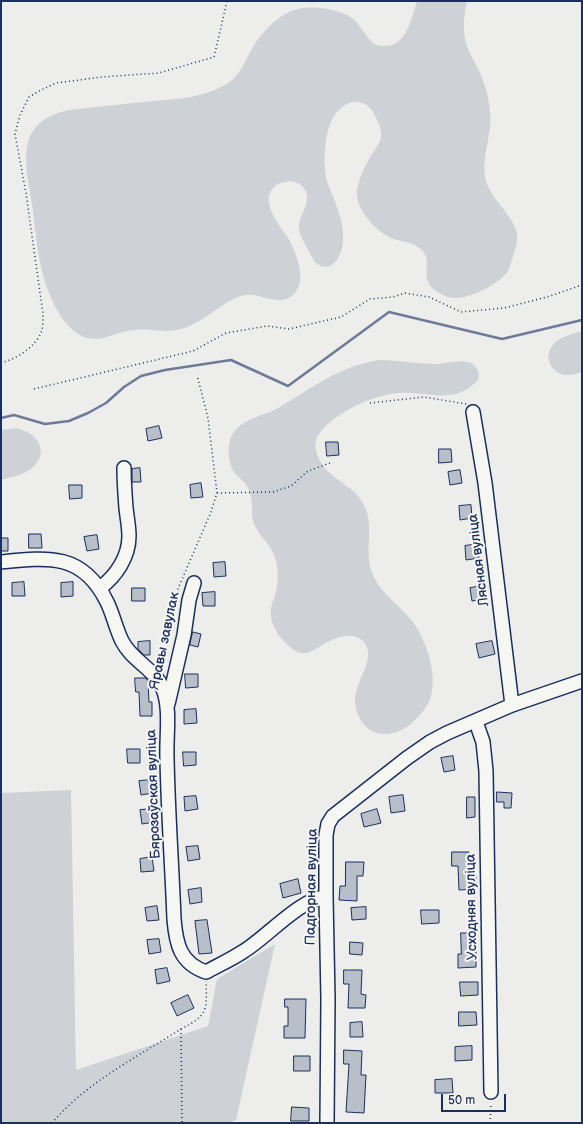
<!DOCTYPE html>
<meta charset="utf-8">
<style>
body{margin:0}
#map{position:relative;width:583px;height:1124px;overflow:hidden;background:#edeeec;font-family:"Balsamiq Sans",sans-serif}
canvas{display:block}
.frame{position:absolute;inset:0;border:2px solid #1b2f5e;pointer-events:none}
.scale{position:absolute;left:441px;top:1094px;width:65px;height:18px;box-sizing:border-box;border:2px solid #1b2f5e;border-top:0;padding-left:5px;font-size:12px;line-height:14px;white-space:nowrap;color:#1b2f5e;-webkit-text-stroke:3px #f6f6f2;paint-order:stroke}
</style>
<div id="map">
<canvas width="583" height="1124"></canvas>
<div class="frame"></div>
<div class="scale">50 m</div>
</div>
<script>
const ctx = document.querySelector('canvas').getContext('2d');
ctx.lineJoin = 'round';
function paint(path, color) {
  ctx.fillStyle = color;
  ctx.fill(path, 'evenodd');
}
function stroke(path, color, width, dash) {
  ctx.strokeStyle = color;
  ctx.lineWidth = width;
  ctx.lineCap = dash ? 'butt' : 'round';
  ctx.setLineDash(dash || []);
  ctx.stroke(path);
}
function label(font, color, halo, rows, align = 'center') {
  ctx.font = font + ' "Balsamiq Sans",sans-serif';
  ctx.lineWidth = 4;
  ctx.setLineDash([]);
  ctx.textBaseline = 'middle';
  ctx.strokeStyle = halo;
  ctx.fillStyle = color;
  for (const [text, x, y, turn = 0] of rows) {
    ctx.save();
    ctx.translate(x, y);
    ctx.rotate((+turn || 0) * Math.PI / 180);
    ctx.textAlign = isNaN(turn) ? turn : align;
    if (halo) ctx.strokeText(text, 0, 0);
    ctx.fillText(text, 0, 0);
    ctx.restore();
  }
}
paint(new Path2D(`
 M417,1H467C464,13 463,27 465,39C467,49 473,59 478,68C484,82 489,96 490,112C493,135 480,158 486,181C491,200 514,215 517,234C518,240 515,250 513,256C512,260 509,268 508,271C499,284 470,299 454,298C447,298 438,293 433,289C418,274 436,260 419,248C411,241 400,242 391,238C376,231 360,213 357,197C356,193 357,187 359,182C361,175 364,168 368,161C377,145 387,139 377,120C374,113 370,105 362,103C355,100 347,103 341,108C324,121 322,161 327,181C330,191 335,200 338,210C342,222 345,235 342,248C339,260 329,275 315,262C312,258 310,253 307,248C304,242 299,235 299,227C299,215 312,202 305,190C300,180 286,180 278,184C256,197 279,225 288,238C295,250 302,267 300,282C298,290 294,296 286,299C271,304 257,291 241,296C224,301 206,320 187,327C168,335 153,328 134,330C115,331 101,345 82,336C73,332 65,323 60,315C39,281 37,243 32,204C29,185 23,162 28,142C34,122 49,115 68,110C93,107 118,105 143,102C171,99 204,99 228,83C241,75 245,60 253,47C264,29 281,12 302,8C317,6 336,9 349,16C360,23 364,35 373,43C377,46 383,46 387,46C407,45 412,16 417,1Z
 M582,331V372C578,373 572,375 567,375C552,374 543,359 552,346C558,337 572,334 582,331Z
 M378,360C396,360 413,363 431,364C443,365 460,358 471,363C477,366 479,372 479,379C454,406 430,391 399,393C373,395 335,412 319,434C310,446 320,465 331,474C341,483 353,488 361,500C378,524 361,552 374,577C383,596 403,608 415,625C427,644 437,673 431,696C429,705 422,713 416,719C411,725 404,729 397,732C388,735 378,735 370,730C357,721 352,703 357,689C361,673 376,656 363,641C353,631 336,637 326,643C312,650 305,660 290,647C279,638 269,623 271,608C272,602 275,597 276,591C279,580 278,568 275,557C271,545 259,536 254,524C250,513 254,500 249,490C243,476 231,477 229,457C228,450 229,441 232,435C242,418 261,417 276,409C298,397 317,382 340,372C352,366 365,363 378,360Z
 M16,428C19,429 24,430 27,432C42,439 46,456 33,467C25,475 11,477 1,480V430Z
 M71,790L76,1070L208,1026L217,979L275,944L236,1120L228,1123H1V793Z`), '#ced2d7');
stroke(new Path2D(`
 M1,418L14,415L45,424L69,421L88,413L106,403L124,387L141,376L165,370L231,360L288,386L389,312L502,339L582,320`), '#6e7a96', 2.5);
const building = new Path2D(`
 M159,426L162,438L148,441L146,429Z
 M326,442H338L339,455L327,456Z
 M439,449H451L452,462L439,463Z
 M140,468L141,482H132V469Z
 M460,470L462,483L450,485L448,472Z
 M201,483L203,497L191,498L190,485Z
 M69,485H82V498L70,499Z
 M471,505L472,518L460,520L459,506Z
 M29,534H41L42,548H29Z
 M97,535L99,549L87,551L84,537Z
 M1,538H8V551H1Z
 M477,544L479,558L466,560L465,546Z
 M225,562L226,576L214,577L213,563Z
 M24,582L25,596H12V583Z
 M73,582V596L61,597V583Z
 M483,586L484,599L472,601L470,588Z
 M132,588H145V601H132Z
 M215,592V606H203L202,593Z
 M193,632L201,634L198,647L190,645Z
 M150,641V655H144L138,649V642Z
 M492,641L495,654L479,658L476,644Z
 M185,674H198V687L186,688Z
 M135,678H145L148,680L149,702H152V716H140L139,692H136Z
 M196,709L197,723L184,724V710Z
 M127,749H140V763H128Z
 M183,752H196V765L184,766Z
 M453,756L455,770L444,772L441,758Z
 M151,780L153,793L141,795L139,781Z
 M497,792L512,793L511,808H504V802H497Z
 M403,795L405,811L391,813L389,797Z
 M196,796L198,809L185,811L184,797Z
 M467,797H475V817L467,818Z
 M153,809L154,822L142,824L140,810Z
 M377,809L381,823L364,827L361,814Z
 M198,846L200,859L188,861L186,847Z
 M452,852H469L470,876H476V889L459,890L458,866H452Z
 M152,857L154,871L141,872L140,859Z
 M346,862H364L363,876H357V901L339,900L340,886H345Z
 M298,879L301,893L283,898L280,884Z
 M201,888L202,902L190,904L188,890Z
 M157,906L159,920L147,921L145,908Z
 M366,907V919L352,920L351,908Z
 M421,910H439V923L422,924Z
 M207,920L212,953L199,954L195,921Z
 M461,933H476V967L458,968V954H461Z
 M159,939L161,952L149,954L147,940Z
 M350,942L363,943L362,955L350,954Z
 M167,968L170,981L157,984L155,970Z
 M344,970H362L361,994L366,995L365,1008H348L349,984H344Z
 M460,982H478V995L461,996Z
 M188,995L194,1008L177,1016L171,1003Z
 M285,999H306L305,1038H284V1026H288V1007H285Z
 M459,1012H476L477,1025L459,1026Z
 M362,1022L363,1037H350V1023Z
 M472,1046V1060L455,1061V1047Z
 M344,1050L362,1051L361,1075H366L364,1113L346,1112L349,1064H344Z
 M294,1056H310V1071H294Z
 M452,1079L453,1093H435V1080Z
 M292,1107L309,1108V1121H291Z`);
paint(building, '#b9bfc8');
stroke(building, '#1b2f5e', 1);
const minor = new Path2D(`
 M473,412L485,483L512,705
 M1,562C49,557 83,553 107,602C113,614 116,629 122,641C132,661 155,669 163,689C171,709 166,737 167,758C168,812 172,866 174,919C176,944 180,963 206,972C219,965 232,959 244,951C267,937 301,898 326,897
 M100,588C116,576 129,557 129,536C129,527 127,517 126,508C125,495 124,481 124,468
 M168,704L184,635L189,600L194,583
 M476,722L483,742L486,771L491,1092
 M327,1123L328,999L326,897V835L328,824L333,816L407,758L430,742L447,733L512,705L582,681`);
stroke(minor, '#1b2f5e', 16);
stroke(new Path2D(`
 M1,363C16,359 34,348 41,333C43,328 43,320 43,314L26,193L15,134L20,115L29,97L41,90L56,83L102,77L159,73L214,57L227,1
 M34,389L193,351L226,333L267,326L289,329L341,317L370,299L393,297L405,293L429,297L461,312L504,308L547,297L582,285
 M370,403L424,397L466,404
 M217,493L273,492L291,486L308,471L330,463
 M179,592L177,591L211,512L217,493L208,418L197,375
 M181,1029L182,1123
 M52,1123C87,1082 137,1057 181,1029C208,1015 207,1011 206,981
 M490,1123L491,1103`), '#1b2f5e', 1.5, [1, 3]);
stroke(minor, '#f6f6f2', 13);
label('14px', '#1b2f5e', '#f6f6f2', [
 ["Лясная вуліца",479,560,-97],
 ["Яравы завулак",165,641,-78],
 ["Бярозаўская вуліца",154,794,-92],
 ["Падгорная вуліца",312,887,-89],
 ["Усходняя вуліца",472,907,-91]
]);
</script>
